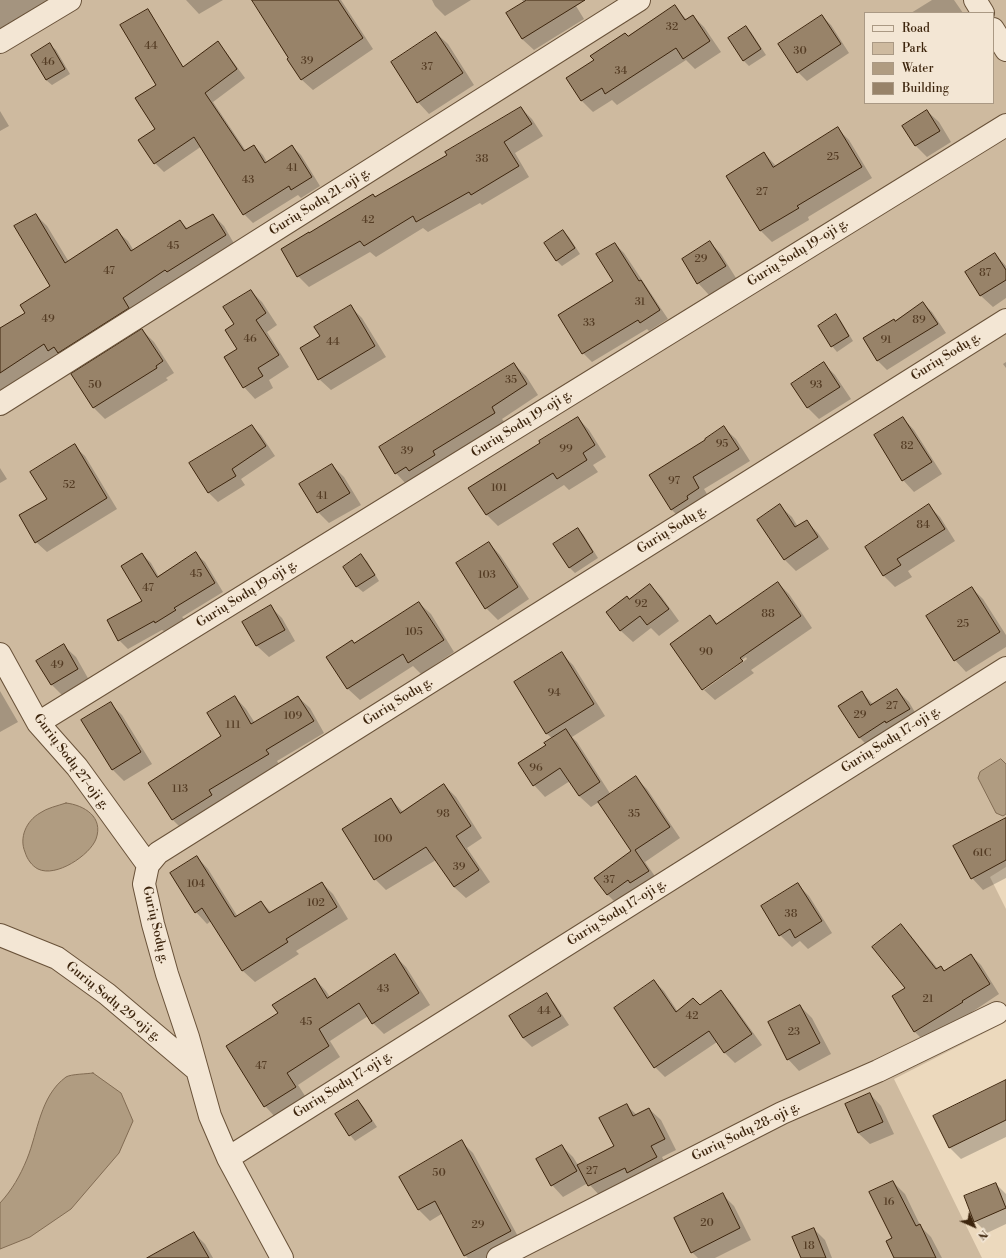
<!DOCTYPE html>
<meta charset="utf-8">
<style>
body{margin:0}
#map{position:relative;width:1006px;height:1258px;overflow:hidden;background:#ecd9bd;font-family:"Libre Bodoni",serif}
canvas{display:block}
.legend{position:absolute;left:864px;top:12px;width:130px;height:92px;box-sizing:border-box;background:#f3e6d4;border:1px solid #aa9984;margin:0;padding:5px 7px;list-style:none;font-size:12px;color:#3d250d}
.legend li{display:flex;align-items:center;gap:8px;height:20px}
.legend b{width:20px;border:1px solid #aa9984}
.north{position:absolute;left:954px;top:1206px;width:40px;height:40px;-webkit-text-stroke:3px #f3e6d4;paint-order:stroke;rotate:135deg;font-size:11px;font-weight:700;line-height:16px;text-align:center;color:#3d250d}
.north::after{content:'';display:block;margin:auto;width:14px;height:18px;background:#3d250d;clip-path:polygon(50% 0,100% 100%,50% 72%,0 100%)}
</style>
<div id="map">
<canvas width="1006" height="1258"></canvas>
<ul class="legend">
<li><b style="height:5px;background:#f3e6d4"></b>Road</li>
<li><b style="height:11px;background:#ceba9f"></b>Park</li>
<li><b style="height:11px;background:#b09c81"></b>Water</li>
<li><b style="height:11px;background:#988369"></b>Building</li>
</ul>
<div class="north">N</div>
</div>
<script>
const ctx = document.querySelector('canvas').getContext('2d');
ctx.lineJoin = 'round';
function paint(path, color) {
  ctx.fillStyle = color;
  ctx.fill(path, 'evenodd');
}
function stroke(path, color, width, dash) {
  ctx.strokeStyle = color;
  ctx.lineWidth = width;
  ctx.lineCap = dash ? 'butt' : 'round';
  ctx.setLineDash(dash || []);
  ctx.stroke(path);
}
function label(font, color, halo, rows, align = 'center') {
  ctx.font = font + ' "Libre Bodoni",serif';
  ctx.lineWidth = 3;
  ctx.setLineDash([]);
  ctx.textBaseline = 'middle';
  ctx.strokeStyle = halo;
  ctx.fillStyle = color;
  for (const [text, x, y, turn = 0] of rows) {
    ctx.save();
    ctx.translate(x, y);
    ctx.rotate((+turn || 0) * Math.PI / 180);
    ctx.textAlign = isNaN(turn) ? turn : align;
    if (halo) ctx.strokeText(text, 0, 0);
    ctx.fillText(text, 0, 0);
    ctx.restore();
  }
}
paint(new Path2D(`
 M0,0H1006V867L990,877L1006,909V1022L894,1079L982,1258H0ZM865,13H993V103H865Z`), '#ceba9f');
const water = new Path2D(`
 M1001,759L1006,764V814L1003,816L996,813L978,778L980,772Z
 M66,803C84,805 104,817 96,839C90,855 56,878 38,869C32,866 27,859 25,852C19,838 26,821 40,813C47,808 57,806 66,803Z
 M93,1073L121,1093L133,1121L119,1153L71,1209L30,1237L0,1249V1203C12,1190 20,1176 27,1159C38,1132 40,1096 66,1077C71,1074 87,1074 93,1073Z`);
paint(water, '#b09c81');
stroke(water, '#826c53', 1);
paint(new Path2D(`
 M0,0H70L0,31Z
 M186,0H223L199,14Z
 M253,0H341L373,49L313,90L302,80L288,59L289,58Z
 M432,0H471L445,16L435,6Z
 M522,0H579L581,3L576,6L584,19L534,50L522,39L507,13L524,3Z
 M932,0H954L963,13H911Z
 M675,7L687,20L693,16L704,27L721,52L695,69L686,60L617,105L612,100L593,112L582,101L568,78Z
 M822,16L831,25L849,53L807,81L798,72L780,45Z
 M746,27L751,32L766,55L749,66L743,60Z
 M436,33L448,44L474,85L429,114L418,102Z
 M217,43L226,52L245,78L213,102L246,151L254,146L263,155L267,162L292,146L301,155L320,186L301,198L298,195L253,223L244,214L202,146L164,172L155,163L156,129L198,60Z
 M50,45L56,50L70,74L52,85L46,80Z
 M521,108L532,119L543,136L515,153L529,177L482,205L480,203L428,232L423,228L376,257L370,252L309,287L298,276L373,195L376,198L448,155Z
 M0,111L9,126L0,131Z
 M927,111L939,122L951,142L927,157L916,146L903,126Z
 M838,129L849,140L872,178L808,217L809,220L772,242L761,231L727,176L764,153L776,166Z
 M36,215L47,226L69,262L116,230L128,241L134,251L180,221L188,229L213,215L224,226L236,247L60,361L55,356L0,391V329L26,313L52,287Z
 M563,231L569,237L580,254L562,266L557,261L545,243Z
 M710,242L721,254L736,278L709,295L698,283Z
 M615,244L624,253L668,319L649,331L647,329L592,362L583,353L615,281Z
 M995,254L1006,266V298L993,307L981,296L966,273Z
 M251,291L262,302L277,325L267,332L289,367L269,380L273,388L255,399L244,387L235,324Z
 M923,303L932,312L946,333L887,370L878,361L864,339L896,322Z
 M351,307L362,318L386,357L331,390L319,379L321,337Z
 M836,316L841,321L853,341L837,352L832,346Z
 M142,330L154,342L174,373L166,378L168,380L105,419L94,408L72,374Z
 M1006,362V368L1003,364Z
 M514,364L526,376L538,395L502,419L506,424L407,485L396,473Z
 M824,364L835,375L851,399L819,419L808,408L792,384Z
 M578,418L589,430L606,457L593,465L598,472L569,490L564,485L498,526L486,514L541,443Z
 M903,418L914,430L942,474L914,492L903,480Z
 M252,426L261,435L275,456L241,479L245,485L218,502L208,492Z
 M724,428L736,439L750,461L704,489L710,499L683,521L671,509Z
 M74,446L85,456L117,509L47,552L36,542L48,499Z
 M332,465L344,477L361,505L329,523L318,512Z
 M0,468L7,479L0,483Z
 M780,506L792,517L798,527L806,521L818,533L829,549L796,571L785,560L758,520Z
 M929,506L940,517L955,541L908,571L912,577L895,587L884,576L866,547Z
 M578,529L583,534L598,558L575,573L569,567Z
 M489,543L500,555L529,599L498,620L486,608L457,564Z
 M142,554L151,563L159,577L196,554L205,562L223,592L182,617L184,619L164,631L162,630L128,649L119,640L143,601Z
 M361,556L367,561L379,581L363,592L357,587L344,567Z
 M778,583L789,594L812,628L751,670L754,673L715,700L704,690L747,659L746,657L704,687V690L671,644L710,616L718,624Z
 M650,585L661,596L679,621L659,636L651,628L633,642L621,631L607,612L630,600Z
 M972,588L983,599L1006,635V647L966,672L955,660Z
 M419,603L431,614L454,652L421,674L413,666L360,700L348,689L328,657L354,644Z
 M270,606L282,618L295,641L269,657L257,646L243,622Z
 M64,646L76,657L89,680L63,696L51,684Z
 M561,653L573,665L605,716L572,737L577,742L611,795L636,778L647,789L680,838L645,862L659,882L618,905L607,894L633,852L599,802L591,807L579,796L570,781L545,797L534,785L519,764L547,745L553,739L547,734L515,683Z
 M897,690L909,702L920,721L871,749L859,737L862,693L873,704Z
 M0,691L18,722L0,732Z
 M235,697L246,709L255,723L298,697L310,708L324,733L277,761L280,766L219,801L223,807L184,831L173,820L149,783L222,737Z
 M110,703L122,715L152,764L124,781L112,769Z
 M444,785L456,797L482,838L467,848L490,882L466,898L454,887L436,860L386,890L375,879L391,799L403,812Z
 M1006,819V878L983,890L972,878Z
 M197,857L208,869L238,917L261,902L272,913L322,883L333,894L348,919L296,951L299,954L255,982L243,971L211,921L207,924L196,912Z
 M797,884L809,896L832,933L808,949L800,941L792,947L780,935Z
 M901,926L911,936L938,969L941,967L945,972L971,955L981,965L999,994L972,1012L973,1013L925,1042L915,1032L893,996L907,988Z
 M395,956L406,967L430,1005L384,1034L373,1023L368,1016L330,1041L340,1057L298,1085L307,1099L276,1118L265,1106L279,1014L315,979L326,991L330,997Z
 M654,981L664,991L678,1012L700,1006L721,992L731,1002L762,1045L735,1063L725,1053L717,1042L665,1077L655,1067Z
 M547,995L555,1004L569,1025L532,1047L523,1038L511,1016Z
 M800,1006L812,1018L831,1054L799,1071L788,1059Z
 M1006,1081V1137L961,1159L949,1147Z
 M870,1094L881,1106L894,1134L870,1144L858,1133Z
 M358,1101L363,1106L377,1127L355,1141L350,1135Z
 M626,1105L637,1115L649,1109L661,1120L676,1150L662,1157L668,1169L601,1197L588,1183L563,1197L552,1185L562,1146L573,1157L578,1165L615,1146Z
 M462,1142L473,1153L521,1242L504,1258H468L465,1255L443,1213L430,1221L419,1210L400,1178Z
 M893,1182L905,1194L921,1227L931,1237L942,1258H895L893,1239Z
 M996,1184L1006,1194V1224L987,1233L975,1221Z
 M722,1194L734,1206L751,1240L715,1258H698L692,1252Z
 M814,1229L825,1240L832,1258H802Z
 M194,1233L205,1244L213,1258H157Z`), '#0003');
const building = new Path2D(`
 M252,0H338L363,38L301,80L287,59L288,58Z
 M527,0H585L522,39L506,13Z
 M675,5L685,20L693,15L710,41L683,59L676,48L605,94L602,88L581,101L566,78L594,60L590,56L625,33L628,36Z
 M148,9L183,67L218,41L237,69L205,93L244,151L254,145L265,163L292,145L312,177L291,190L289,186L243,215L194,137L154,164L138,140L155,129L135,98L156,85L120,25Z
 M822,15L841,44L797,73L778,44Z
 M746,26L761,49L743,61L728,38Z
 M436,32L463,73L417,103L391,62Z
 M50,43L65,69L46,80L31,55Z
 M521,107L532,124L504,142L519,166L471,195L469,192L416,222L413,216L364,246L360,241L297,277L281,249L309,232V233L373,194L375,197L447,155L445,152Z
 M927,110L940,131L915,146L902,126Z
 M838,127L862,167L797,206L799,208L760,231L726,176L764,152L773,167Z
 M36,214L65,263L117,229L131,251L180,220L186,229L213,214L226,235L167,272L165,270L123,298L129,308L58,353L54,347L48,351L44,344L0,373V328L25,313L20,305L50,286L14,226Z
 M563,230L575,248L556,261L544,243Z
 M710,241L726,266L697,284L682,259Z
 M615,243L639,281L641,280L660,310L640,323L638,320L582,354L558,315L613,281L596,254Z
 M995,253L1006,270V280L980,296L965,272Z
 M251,290L266,313L256,320L279,355L258,368L263,376L243,388L224,357L237,349L225,330L234,324L223,307Z
 M923,302L938,324L877,361L863,338L894,319L895,321Z
 M351,305L375,346L318,380L300,348L320,336L314,327Z
 M836,314L849,336L831,347L818,326Z
 M142,329L163,361L156,366L157,368L93,408L71,374Z
 M824,362L840,387L807,408L791,384Z
 M514,363L527,384L492,407L495,413L433,451L435,455L409,471L406,467L395,474L379,447Z
 M578,417L595,445L583,453L587,460L557,479L553,473L486,515L468,488L540,443L539,441Z
 M903,417L932,462L902,481L874,435Z
 M252,425L266,446L232,469L236,476L208,493L189,463Z
 M724,426L739,449L693,477L699,488L687,496L688,499L671,510L649,475L705,440V439Z
 M75,444L107,498L35,543L19,515L47,499L30,472Z
 M332,464L350,493L317,513L299,484Z
 M780,504L795,527L807,520L818,537L784,560L757,520Z
 M929,504L945,529L897,559L901,565L883,576L865,547Z
 M578,528L593,552L569,568L553,544Z
 M489,542L518,587L485,609L456,563Z
 M196,552L215,583L174,608L176,610L155,623L154,621L118,641L107,620L142,601L121,566L142,553L157,577Z
 M361,554L375,575L356,587L343,567Z
 M778,582L801,616L740,658L743,661L702,690L670,644L710,615L716,624Z
 M650,584L669,609L647,625L640,616L620,631L606,612L627,596L629,599Z
 M972,587L1000,632L954,661L926,616Z
 M419,602L444,640L408,663L403,654L347,689L326,657L352,640L354,643Z
 M271,605L285,630L256,646L242,622Z
 M64,644L78,669L51,685L36,661Z
 M562,652L594,704L546,734L514,682Z
 M897,689L910,709L886,723L885,721L859,738L838,706L862,691L870,705Z
 M235,696L251,724L298,696L314,721L266,750L269,754L209,790L212,795L172,820L148,783L221,736L207,713Z
 M111,702L141,752L112,770L81,720Z
 M566,729L600,782L579,796L560,768L533,786L518,763L546,745L544,743Z
 M636,776L670,827L635,850L649,871L630,883L628,880L607,895L594,878L631,851L598,802Z
 M444,784L471,826L456,836L479,870L454,887L426,847L374,880L342,829L391,798L400,813Z
 M1006,818V860L971,879L953,846Z
 M197,856L235,917L261,901L269,913L322,882L337,907L286,939L288,942L242,971L202,908L195,913L170,873Z
 M798,883L822,921L795,938L790,929L779,936L761,906Z
 M901,924L936,969L941,966L944,971L971,954L990,984L962,1001L963,1002L914,1032L892,996L905,988L872,947Z
 M395,954L419,993L372,1024L359,1003L319,1029L329,1046L287,1073L296,1087L264,1107L226,1046L278,1013L272,1005L315,978L327,998Z
 M654,980L676,1012L693,998L700,1005L721,990L752,1034L724,1053L709,1031L654,1068L614,1008Z
 M547,993L561,1016L523,1038L509,1016Z
 M800,1005L820,1043L787,1060L768,1022Z
 M1006,1080V1120L949,1148L933,1116Z
 M870,1093L883,1122L858,1133L845,1104Z
 M358,1100L372,1121L349,1136L335,1114Z
 M627,1104L633,1116L649,1108L665,1139L651,1146L657,1157L627,1173L625,1168L588,1186L577,1165L614,1146L599,1118Z
 M462,1140L511,1231L464,1256L435,1201L418,1210L399,1177Z
 M562,1145L577,1171L551,1186L536,1159Z
 M893,1181L916,1226L920,1224L936,1258H894L886,1241L892,1238L869,1192Z
 M996,1183L1006,1208L974,1222L964,1196Z
 M723,1193L740,1228L691,1253L674,1218Z
 M814,1228L826,1258H801L792,1237Z
 M194,1232L209,1258H147Z`);
paint(building, '#988369');
stroke(building, '#3d250d', 1);
const minor = new Path2D(`
 M975,0L983,13
 M993,29L1006,50
 M0,42L70,0
 M0,404L639,0
 M0,654L38,723L77,767L148,865
 M38,723L1006,125
 M0,935L57,958L107,994L197,1070
 M228,1158L1006,668
 M282,1258L228,1158L210,1116L188,1037L167,974L153,924L144,884L148,865L158,853L1006,320
 M498,1258L782,1113L878,1071L997,1013`);
stroke(minor, '#695239', 24);
stroke(minor, '#f3e6d4', 22);
label('11px', '#543c24', null, [
 ["32",672,27],
 ["44",151,46],
 ["30",800,51],
 ["39",307,61],
 ["46",48,62],
 ["37",427,67],
 ["34",621,71],
 ["25",833,157],
 ["38",482,159],
 ["41",292,168],
 ["43",248,180],
 ["27",762,192],
 ["42",368,220],
 ["45",173,246],
 ["29",701,259],
 ["47",109,271],
 ["87",985,273],
 ["31",640,302],
 ["49",48,319],
 ["89",919,320],
 ["33",589,323],
 ["46",250,339],
 ["91",886,340],
 ["44",333,342],
 ["35",511,380],
 ["50",95,385],
 ["93",816,385],
 ["95",722,444],
 ["82",907,446],
 ["99",566,449],
 ["39",407,451],
 ["97",674,481],
 ["52",69,485],
 ["101",499,488],
 ["41",322,496],
 ["84",923,525],
 ["45",196,574],
 ["103",487,575],
 ["47",148,588],
 ["92",641,604],
 ["88",768,614],
 ["25",963,624],
 ["105",414,632],
 ["90",706,652],
 ["49",57,665],
 ["94",554,693],
 ["27",892,706],
 ["29",860,715],
 ["109",293,716],
 ["111",233,725],
 ["96",536,768],
 ["113",180,789],
 ["98",443,814],
 ["35",634,814],
 ["100",383,839],
 ["61C",982,853],
 ["39",459,867],
 ["37",609,880],
 ["104",196,884],
 ["102",316,903],
 ["38",791,914],
 ["43",383,989],
 ["21",928,999],
 ["44",544,1011],
 ["42",692,1016],
 ["45",306,1022],
 ["23",794,1032],
 ["47",261,1066],
 ["27",592,1171],
 ["50",439,1173],
 ["16",889,1202],
 ["20",707,1223],
 ["29",478,1225],
 ["18",809,1246]
]);
label('13px', '#3d250d', '#f3e6d4', [
 ["Gurių Sodų 21-oji g.",320,202,-32],
 ["Gurių Sodų 19-oji g.",798,253,-32],
 ["Gurių Sodų g.",946,357,-32],
 ["Gurių Sodų 19-oji g.",522,424,-32],
 ["Gurių Sodų g.",672,530,-32],
 ["Gurių Sodų 19-oji g.",247,594,-32],
 ["Gurių Sodų g.",398,702,-32],
 ["Gurių Sodų 17-oji g.",891,740,-32],
 ["Gurių Sodų 27-oji g.",71,762,53],
 ["Gurių Sodų 17-oji g.",617,913,-32],
 ["Gurių Sodų g.",155,925,77],
 ["Gurių Sodų 29-oji g.",113,1002,39],
 ["Gurių Sodų 17-oji g.",343,1085,-32],
 ["Gurių Sodų 28-oji g.",746,1132,-26]
]);
</script>
